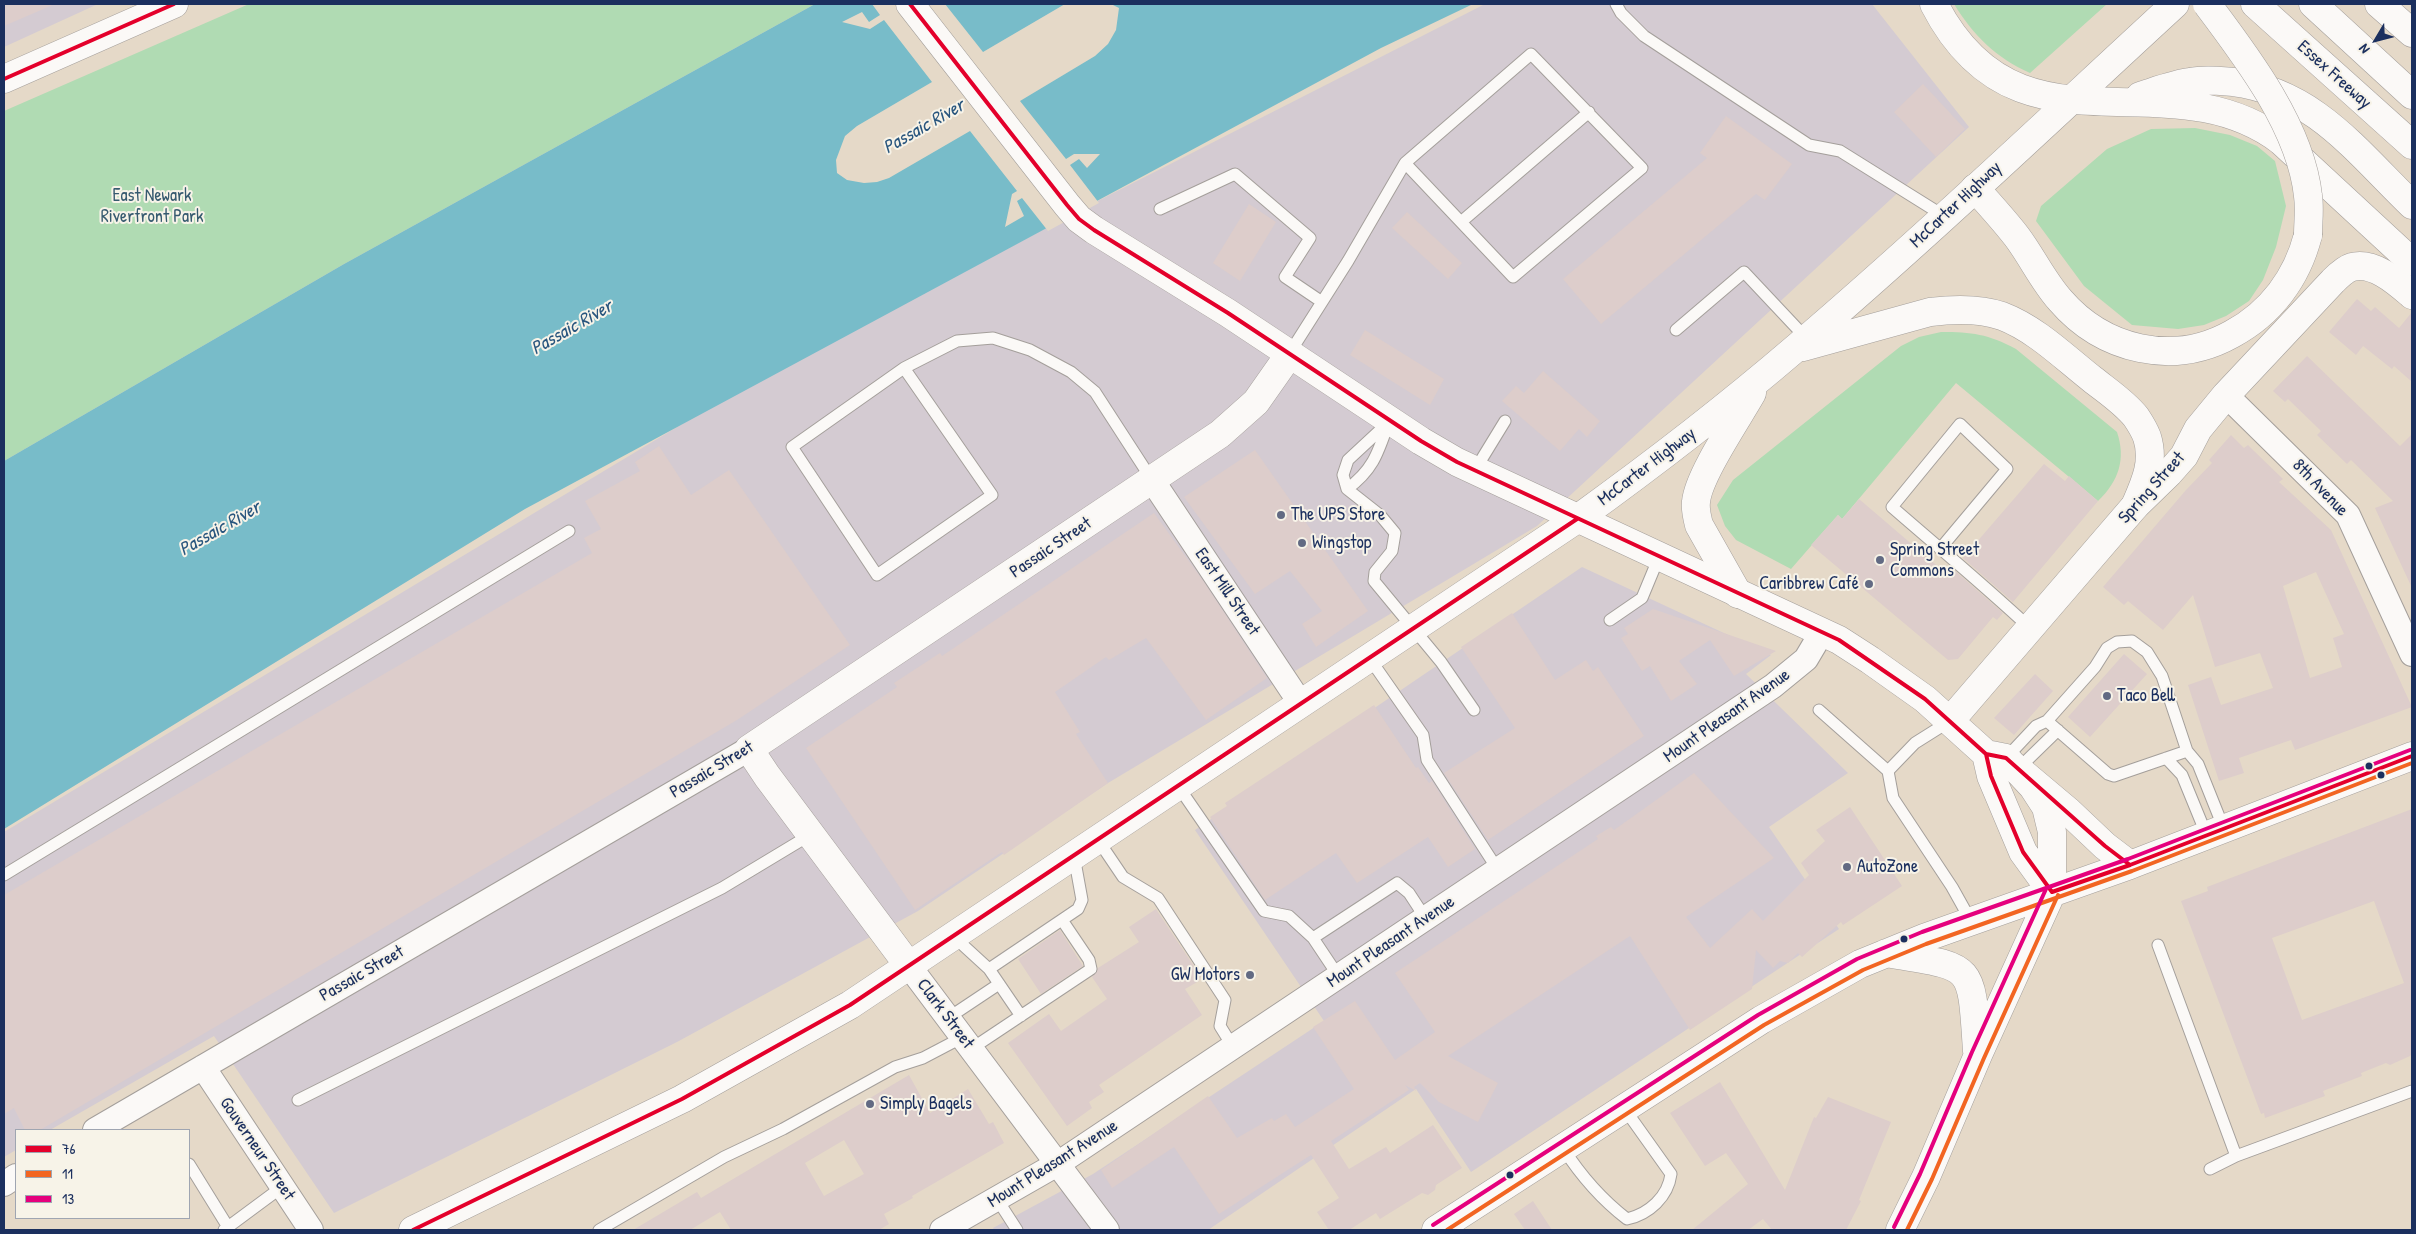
<!DOCTYPE html>
<meta charset="utf-8">
<style>
body{margin:0}
#map{position:relative;width:2416px;height:1234px;overflow:hidden;background:#e5d9c8;font-family:"Patrick Hand",sans-serif}
canvas{display:block}
.frame{position:absolute;inset:0;border:5px solid #1b2f5e;pointer-events:none}
.legend{position:absolute;left:15px;top:1129px;width:175px;height:90px;box-sizing:border-box;background:#f7f3e8;border:1px solid #9fa5b1;margin:0;padding:6px 9px;list-style:none;font-size:15px;color:#1b2f5e}
.legend li{display:flex;align-items:center;gap:10px;height:25px}
.legend b{width:25px;border:1px solid #9fa5b1}
.north{position:absolute;left:2351px;top:15px;width:50px;height:50px;-webkit-text-stroke:4px #f7f3e8;paint-order:stroke;rotate:233deg;font-size:14px;font-weight:700;line-height:20px;text-align:center;color:#1b2f5e}
.north::after{content:'';display:block;margin:auto;width:18px;height:22px;background:#1b2f5e;clip-path:polygon(50% 0,100% 100%,50% 72%,0 100%)}
</style>
<div id="map">
<canvas width="2416" height="1234"></canvas>
<div class="frame"></div>
<ul class="legend">
<li><b style="height:6px;background:#e4002b"></b>76</li>
<li><b style="height:6px;background:#f26522"></b>11</li>
<li><b style="height:6px;background:#e5007d"></b>13</li>
</ul>
<div class="north">N</div>
</div>
<script>
const ctx = document.querySelector('canvas').getContext('2d');
ctx.lineJoin = 'round';
function paint(path, color) {
  ctx.fillStyle = color;
  ctx.fill(path, 'evenodd');
}
function stroke(path, color, width, dash) {
  ctx.strokeStyle = color;
  ctx.lineWidth = width;
  ctx.lineCap = dash ? 'butt' : 'round';
  ctx.setLineDash(dash || []);
  ctx.stroke(path);
}
function label(font, color, halo, rows, align = 'center') {
  ctx.font = font + ' "Patrick Hand",sans-serif';
  ctx.lineWidth = 4;
  ctx.setLineDash([]);
  ctx.textBaseline = 'middle';
  ctx.strokeStyle = halo;
  ctx.fillStyle = color;
  for (const [text, x, y, turn = 0] of rows) {
    ctx.save();
    ctx.translate(x, y);
    ctx.rotate((+turn || 0) * Math.PI / 180);
    ctx.textAlign = isNaN(turn) ? turn : align;
    if (halo) ctx.strokeText(text, 0, 0);
    ctx.fillText(text, 0, 0);
    ctx.restore();
  }
}
paint(new Path2D(`
 M4,4H98L4,47Z
 M1485,4H1872L1969,127L1537,526L1108,783L918,911L677,1042L334,1213L214,1036L50,1130H16V1150L4,1157V832L702,412L1070,215Z
 M1582,567L1771,655L1746,674L1848,773L1769,827L1839,929L1471,1172L1416,1089L1208,1230H994L993,1228L1093,1174L1324,1021L1195,830Z`), '#d4cbd2');
paint(new Path2D(`
 M249,4H815L344,264L4,461V111Z
 M1954,4H2107L2030,73C1996,58 1973,35 1954,4Z
 M2195,128L2230,135L2257,146L2275,161L2286,206L2276,247L2263,280L2249,301L2226,316L2204,325L2178,329L2132,325L2084,286L2036,221L2041,206L2107,149L2151,129Z
 M1941,332C1972,332 1988,334 2016,349L2117,432C2126,459 2119,481 2098,501L1956,383L1842,519L1838,515L1791,569L1736,540L1725,526L1717,505L1733,480L1901,346L1919,337Z`), '#b0dbb3');
paint(new Path2D(`
 M815,4H1473L1381,48L525,509L4,829V461L344,264Z`), '#78bcc9');
paint(new Path2D(`
 M872,4H945L983,52L1065,4H1111L1119,8L1116,30L1108,44L1095,56L1020,101L1066,159L1074,154H1100L1087,168L1079,159L1070,165L1099,203L1048,231L1022,198L1017,201L1024,216L1005,227L1012,194L1017,191L970,131L889,178L877,182L864,183L847,180L837,173L836,160L845,136L857,126L932,82L884,20L870,29L842,22L862,12L869,22L880,15Z`), '#e5d9c8');
paint(new Path2D(`
 M4,4H55L4,26Z
 M1923,84L1965,129L1936,157L1894,112Z
 M1726,116L1792,164L1765,200L1756,194L1601,324L1563,279L1707,158L1700,153Z
 M1249,204L1276,222L1240,281L1213,263Z
 M1407,212L1462,263L1448,279L1392,228Z
 M2357,299L2371,311L2375,307L2399,328L2412,312V382L2394,366L2392,369L2363,346L2356,355L2329,332Z
 M1365,330L1444,379L1430,405L1350,355Z
 M2307,356L2400,446L2412,434V588L2375,508L2393,501L2351,460L2347,464L2317,435L2321,431L2288,399L2285,402L2273,391Z
 M1543,371L1600,421L1587,437L1579,429L1560,451L1502,401L1516,386L1524,393Z
 M2231,435L2244,448L2248,445L2254,451L2283,479L2279,482L2331,530L2412,707L2295,750L2291,740L2239,758L2244,773L2219,781L2188,685L2211,677L2221,705L2273,688L2260,653L2215,667L2193,595L2163,630L2128,601L2124,605L2103,587L2186,490L2212,463L2209,460ZM2316,572L2344,634L2333,638L2342,667L2310,678L2283,586Z
 M659,446L691,495L729,470L850,645L737,720L40,1130H25L14,1108L4,1114V895L592,553L584,538L601,529L585,501L640,471L635,462Z
 M1255,450L1368,611L1316,647L1302,624L1322,611L1290,571L1255,594L1184,497Z
 M2044,464L2065,481L2069,476L2098,501L2013,602L1963,558Z
 M1859,499L1949,576L1954,570L2003,613L1997,620L1993,617L1958,659L1948,660L1811,545L1838,515L1842,519Z
 M1154,513L1204,582L1267,678L1206,720L1146,638L1109,660L1106,657L1055,692L1080,732L1076,734L1108,783L1004,855L1002,852L915,910L806,748L897,687L894,683L940,653L942,656Z
 M1653,609L1712,629L1776,651L1734,676L1710,640L1679,661L1697,684L1671,701L1650,666L1642,671L1621,638L1628,634L1624,628Z
 M1512,613L1555,680L1586,660L1593,671L1598,667L1644,736L1488,840L1444,773L1515,728L1461,647Z
 M2124,654L2147,674L2090,737L2068,717Z
 M2035,674L2053,691L2014,735L1994,718Z
 M1374,705L1416,768L1418,767L1429,783L1432,781L1475,849L1448,867L1428,837L1357,883L1336,853L1265,900L1210,817L1227,806L1225,803Z
 M1694,773L1774,858L1686,917L1710,948L1752,909L1763,921L1809,875L1801,863L1825,841L1816,830L1850,807L1902,886L1843,925L1841,922L1802,957L1798,953L1788,963L1780,961L1773,968L1756,950L1752,989L1690,1030L1630,936L1448,1056L1498,1083L1478,1122L1439,1102L1420,1083L1414,1087L1416,1091L1405,1085L1409,1090L1331,1141L1349,1169L1386,1147L1390,1153L1433,1125L1462,1168L1436,1185L1435,1190L1428,1195L1422,1193L1380,1219L1376,1213L1349,1230H1329L1317,1212L1339,1198L1311,1155L1219,1214L1174,1147L1112,1188L1101,1170L1208,1096L1237,1138L1272,1118L1274,1121L1286,1114L1295,1127L1354,1089L1313,1027L1355,1001L1395,1060L1435,1032L1395,973L1598,839L1596,836L1611,827L1614,830Z
 M2412,809V1053L2410,1056L2390,1065L2386,1063L2361,1073L2362,1076L2323,1091L2325,1096L2265,1118L2264,1113L2261,1114L2181,901L2208,891L2207,887ZM2374,901L2404,983L2302,1020L2272,938Z
 M1156,909L1201,977L1198,979L1199,981L1185,989L1202,1015L1099,1085L1104,1092L1089,1102L1092,1108L1067,1126L1008,1043L1049,1014L1061,1031L1107,999L1092,977L1098,968L1139,942L1129,927Z
 M1060,930L1083,966L1041,994L1018,959Z
 M909,1075L930,1113L968,1089L989,1124L993,1122L1004,1143L912,1196L913,1198L884,1214L889,1224L879,1230H731L720,1212L690,1230H633L697,1192L701,1198ZM844,1140L864,1174L824,1196L805,1163Z
 M1720,1082L1785,1190L1814,1117L1816,1118L1828,1097L1891,1122L1859,1200L1861,1201L1846,1230H1772L1763,1219L1748,1230H1692L1748,1184L1726,1153L1705,1166L1670,1113Z
 M1533,1201L1552,1230H1525L1514,1214Z`), '#ddcdcb');
const service = new Path2D(`
 M1616,4L1621,13L1644,36L1809,145L1840,151L1944,216
 M1531,54L1642,168L1513,277L1405,163Z
 M1160,209L1235,174L1310,238L1285,277L1322,302
 M1461,222L1589,112
 M1676,330L1744,272L1807,339
 M1289,354L1348,261L1405,163
 M904,368L992,495L877,575L792,447L904,368L957,341L993,338L1030,350L1071,372L1095,392L1152,480
 M1390,421L1348,460L1343,475L1347,489L1380,515L1395,533L1392,551L1375,572L1374,581L1441,662L1474,710
 M1475,470L1505,421
 M1347,489C1373,470 1378,453 1388,424
 M1940,549L2007,469L1960,424L1892,507C1938,547 1985,586 2030,628
 M1610,620L1642,598L1659,557
 M1370,659L1423,735L1427,760L1498,870
 M1819,710L1888,771L1893,798L1952,887L1971,921
 M2047,721L2108,774L2114,776L2187,751
 M2006,758L2036,726L2047,721L2095,667L2107,648L2117,642L2132,641L2147,652L2162,676L2187,751L2198,764L2224,829
 M2166,758L2182,775L2207,836
 M2018,769L2058,730
 M1888,771L1915,743L1950,721
 M1178,786L1264,911L1289,916L1313,938L1397,883L1409,893L1426,919
 M1098,840L1123,877L1158,898L1225,1000L1220,1026L1233,1047
 M4,875L569,531
 M953,936L989,969L1021,1016
 M1313,938L1339,977
 M2158,945L2236,1156
 M989,969L1078,909L1082,900L1074,856
 M948,1018L999,984
 M971,1049L1091,969L1089,960L1062,920
 M298,1100L722,888L810,835
 M1563,1148C1581,1176 1601,1199 1627,1219C1649,1214 1668,1197 1671,1174L1624,1108
 M189,1164L228,1227L224,1230
 M2210,1169L2236,1156L2412,1091
 M997,1199L1017,1230
 M228,1227L282,1187
 M599,1230L724,1157L783,1129L895,1067L923,1058L963,1037`);
const minor = new Path2D(`
 M2226,395L2348,515L2412,654
 M1152,480L1301,704
 M909,966L1107,1230
 M203,1067L311,1230
 M95,1130L749,749
 M4,1184L16,1176
 M942,1230L1059,1163L1773,686L1806,659L1822,632`);
const secondary = new Path2D(`
 M910,4L1067,205L1079,219L1094,230L1228,313L1421,441L1457,462L1839,640L1870,660L1925,699L1986,754L1991,776L2023,852L2052,892
 M4,79L174,4
 M1950,721L2135,506L2169,473L2184,456L2198,429L2226,395L2333,281C2338,276 2345,269 2352,267C2374,261 2398,283 2412,295
 M1986,754L2006,758L2033,787L2046,807L2052,832V892
 M909,966L767,776L749,749L1220,434L1256,402L1289,355`);
const primary = new Path2D(`
 M1803,347L1930,312C1954,309 1979,308 2002,316C2036,329 2064,357 2092,379C2107,391 2124,402 2136,417C2140,423 2144,429 2147,437C2155,462 2145,483 2135,506
 M1738,594L1699,525C1697,517 1695,510 1696,502C1698,476 1738,418 1752,393
 M2018,769L2068,811L2105,846L2130,865
 M1886,953C1975,968 1971,961 1977,1051
 M413,1230L682,1099L850,1005L1577,519C1652,465 1726,408 1796,348C1926,237 2050,119 2175,4
 M1436,1230L1761,1020L1860,964L1924,938L2130,865L2412,756
 M1900,1230L1926,1177L1978,1055L2052,892`);
const motorway = new Path2D(`
 M1934,4C2018,168 2166,54 2281,141L2412,262
 M2255,4L2412,145
 M2313,4L2412,95
 M2379,4L2412,33
 M2140,96C2156,91 2174,84 2191,82C2205,79 2220,81 2233,82C2314,92 2357,152 2412,205
 M1975,188C1989,204 2004,220 2017,237C2032,257 2043,281 2060,300C2103,350 2173,367 2232,334C2271,313 2297,278 2308,235`);
stroke(service, '#a49f9b', 13);
stroke(minor, '#a49f9b', 26);
stroke(secondary, '#a49f9b', 29);
stroke(primary, '#a49f9b', 29);
stroke(motorway, '#a49f9b', 29);
stroke(service, '#fbf9f7', 11);
stroke(minor, '#fbf9f7', 24);
stroke(secondary, '#fbf9f7', 28);
stroke(primary, '#fbf9f7', 28);
stroke(motorway, '#fbf9f7', 28);
const motorwayBridge = new Path2D(`
 M2207,4C2247,57 2301,128 2308,196C2310,209 2308,222 2308,235`);
stroke(motorwayBridge, '#a49f9b', 29, []);
stroke(motorwayBridge, '#fbf9f7', 28);
stroke(new Path2D(`
 M910,4L1067,205L1079,219L1094,230L1228,313L1421,441L1457,462L1839,640L1925,699L1986,754L1991,776L2023,852L2052,892L2130,865L2412,756
 M4,79L174,4
 M1986,754L2006,758L2105,846L2130,865
 M413,1230L682,1099L850,1005L1577,519`), '#e4002b', 4);
stroke(new Path2D(`
 M1447,1230L1764,1025L1863,970L1926,944L2132,871L2412,763
 M1907,1230L1932,1179L1984,1058L2058,895`), '#f26522', 4);
stroke(new Path2D(`
 M1433,1225L1758,1015L1857,959L1922,932L2128,859L2410,750
 M1894,1227L1920,1174L1972,1052L2046,889`), '#e5007d', 4);
for (const [x, y, r, color] of [
 [1281,515,5,"#626a83"],
 [1302,543,5,"#626a83"],
 [1880,560,5,"#626a83"],
 [1869,584,5,"#626a83"],
 [2107,696,5,"#626a83"],
 [2369,766,4.5,"#1b2f5e"],
 [2381,775,4.5,"#1b2f5e"],
 [1847,867,5,"#626a83"],
 [1904,939,4.5,"#1b2f5e"],
 [1250,975,5,"#626a83"],
 [870,1104,5,"#626a83"],
 [1510,1175,4.5,"#1b2f5e"]
]) {
  const dot = new Path2D();
  dot.arc(x, y, r, 0, 2 * Math.PI);
  ctx.fillStyle = color;
  ctx.fill(dot);
  stroke(dot, '#f7f3e8', 2);
}
label('18px', '#1b2f5e', '#f7f3e8', [
 ["Essex Freeway",2334,75,42],
 ["McCarter Highway",1956,205,-43],
 ["McCarter Highway",1647,467,-37],
 ["Spring Street",2152,488,-48],
 ["8th Avenue",2320,488,46],
 ["Passaic Street",1051,548,-34],
 ["East Mill Street",1227,592,56],
 ["Mount Pleasant Avenue",1727,716,-35],
 ["Passaic Street",712,770,-31],
 ["Mount Pleasant Avenue",1391,942,-34],
 ["Passaic Street",362,974,-30],
 ["Clark Street",945,1014,53],
 ["Gouverneur Street",257,1149,56],
 ["Mount Pleasant Avenue",1053,1164,-32]
]);
label('18px', '#365a6f', '#f7f3e8', [
 ["East Newark",152,196],
 ["Riverfront Park",152,217]
]);
label('18px', '#1b2f5e', '#f7f3e8', [
 ["The UPS Store",1291,515],
 ["Wingstop",1312,543],
 ["Spring Street",1890,550],
 ["Commons",1890,571],
 ["Caribbrew Café",1859,584,"right"],
 ["Taco Bell",2117,696],
 ["AutoZone",1857,867],
 ["GW Motors",1240,975,"right"],
 ["Simply Bagels",880,1104]
], 'left');
label('italic 19px', '#29567e', '#f7f3e8', [
 ["Passaic River",924,127,-30],
 ["Passaic River",572,328,-30],
 ["Passaic River",220,529,-30]
]);
</script>
